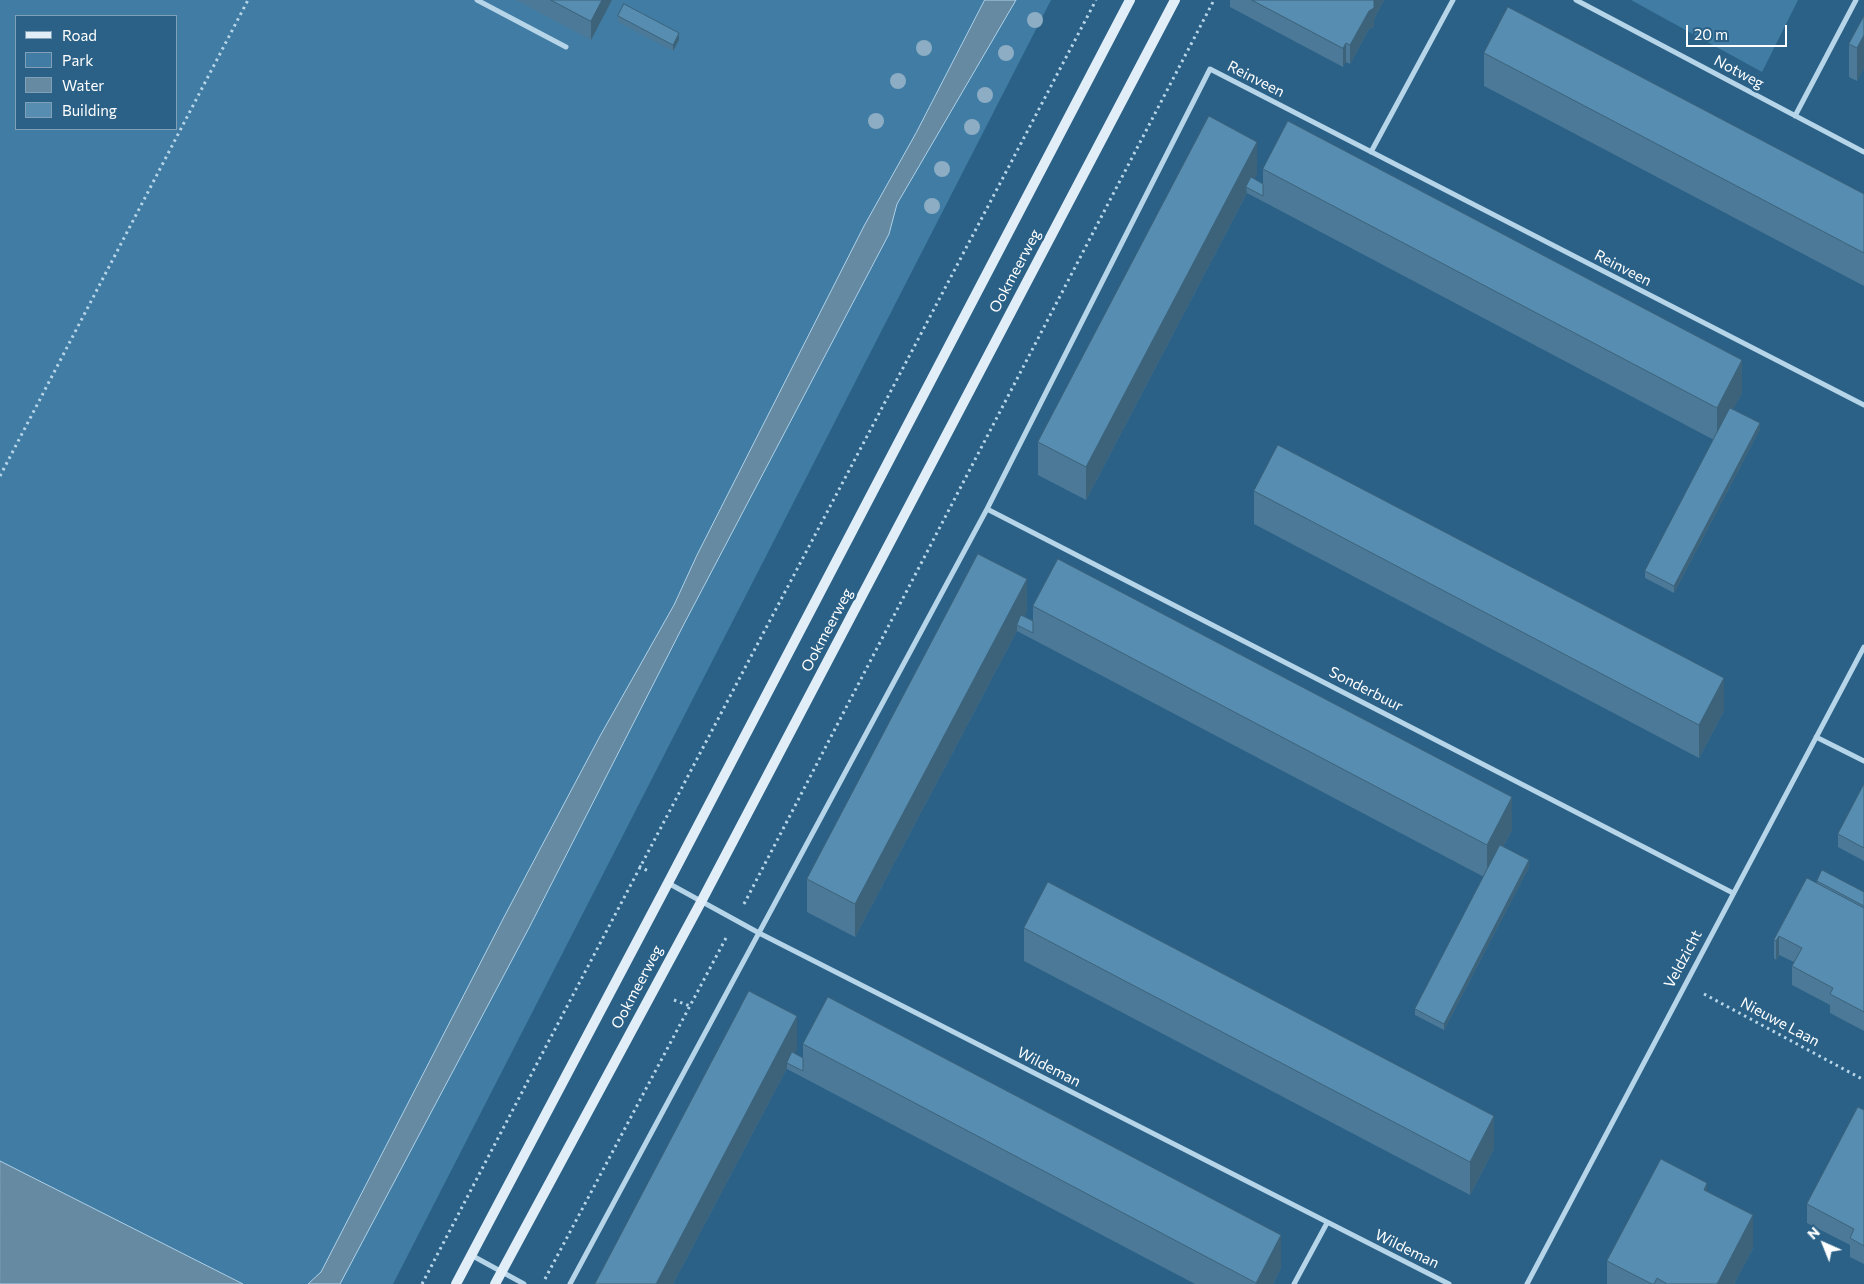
<!DOCTYPE html>
<style>
body{margin:0}
#map{position:relative;width:1864px;height:1284px;overflow:hidden;background:#2b6187;font-family:Commissioner,sans-serif}
canvas{display:block}
.legend{position:absolute;left:15px;top:15px;width:162px;height:115px;box-sizing:border-box;background:#2b6187;border:1px solid #80a0b7;margin:0;padding:6px 9px;list-style:none;font-size:15px;color:#fff}
.legend li{display:flex;align-items:center;gap:10px;height:25px}
.legend b{width:25px;border:1px solid #80a0b7}
.north{position:absolute;left:1799px;top:1219px;width:50px;height:50px;-webkit-text-stroke:4px #2b6187;paint-order:stroke;rotate:316deg;font-size:14px;font-weight:700;line-height:20px;text-align:center;color:#fff}
.north::after{content:'';display:block;margin:auto;width:18px;height:22px;background:#fff;clip-path:polygon(50% 0,100% 100%,50% 72%,0 100%)}
.scale{position:absolute;left:1686px;top:25px;width:101px;height:22px;box-sizing:border-box;border:2px solid #fff;border-top:0;padding-left:6px;font-size:15px;line-height:18px;white-space:nowrap;color:#fff;-webkit-text-stroke:4px #2b6187;paint-order:stroke}
</style>
<div id="map">
<canvas width="1864" height="1284"></canvas>
<ul class="legend">
<li><b style="height:6px;background:#e1eef7"></b>Road</li>
<li><b style="height:14px;background:#407ca3"></b>Park</li>
<li><b style="height:14px;background:#678aa3"></b>Water</li>
<li><b style="height:14px;background:#578db0"></b>Building</li>
</ul>
<div class="north">N</div>
<div class="scale">20 m</div>
</div>
<script>
const ctx = document.querySelector('canvas').getContext('2d');
ctx.lineJoin = 'round';
function paint(path, color) {
  ctx.fillStyle = color;
  ctx.fill(path, 'evenodd');
}
function stroke(path, color, width, dash) {
  ctx.strokeStyle = color;
  ctx.lineWidth = width;
  ctx.lineCap = dash ? 'butt' : 'round';
  ctx.setLineDash(dash || []);
  ctx.stroke(path);
}
function label(font, color, halo, rows, align = 'center') {
  ctx.font = font + ' Commissioner,sans-serif';
  ctx.lineWidth = 5;
  ctx.setLineDash([]);
  ctx.textBaseline = 'middle';
  ctx.strokeStyle = halo;
  ctx.fillStyle = color;
  for (const [text, x, y, turn = 0] of rows) {
    ctx.save();
    ctx.translate(x, y);
    ctx.rotate((+turn || 0) * Math.PI / 180);
    ctx.textAlign = isNaN(turn) ? turn : align;
    if (halo) ctx.strokeText(text, 0, 0);
    ctx.fillText(text, 0, 0);
    ctx.restore();
  }
}
paint(new Path2D(`
 M0,0H1051L393,1284H333L317,1276L308,1284H243L0,1161ZM16,16H176V129H16Z
 M1631,0H1798L1762,72Z`), '#407ca3');
const water = new Path2D(`
 M985,0H1016L897,204L889,234L684,624L530,926L340,1284H308L321,1272L504,917L600,736L674,605L697,555L864,226L916,133Z
 M0,1161L243,1284H0Z`);
paint(water, '#678aa3');
stroke(water, '#add1e8', 1);
stroke(new Path2D(`
 M0,476L248,0
 M639,866L650,872
 M744,904L1214,0
 M1704,994L1864,1080
 M674,1000L690,1006
 M545,1279L726,938
 M422,1284C645,855 872,429 1096,0`), '#b7d5e8', 3, [2.5, 4]);
stroke(new Path2D(`
 M477,0L566,47
 M1576,0L1864,152
 M1795,116L1856,0
 M1371,152L1453,0
 M987,509L1733,893
 M1816,737L1864,761
 M668,883L759,933L1449,1284
 M471,1255L524,1284
 M570,1284L987,509L1210,69L1864,405
 M1294,1284L1327,1223
 M1527,1284L1864,647`), '#b7d5e8', 5);
stroke(new Path2D(`
 M456,1284L668,883L1130,0
 M495,1284L701,902L1175,0`), '#e1eef7', 10);
ctx.fillStyle = '#8cadc4';
for (const [x, y] of [
 [1035,20],
 [924,48],
 [1006,53],
 [898,81],
 [985,95],
 [876,121],
 [972,127],
 [942,169],
 [932,206]
]) {
  ctx.beginPath();
  ctx.arc(x, y, 8, 0, 2 * Math.PI);
  ctx.fill();
}
paint(new Path2D(`
 M516,0H612L591,40Z
 M1230,0H1384L1374,19V27L1369,29L1350,64L1346,62L1343,67L1230,7Z
 M618,16L679,40L673,51L618,22Z
 M1864,16V68L1857,81L1849,77V44Z
 M1484,53L1864,194V286L1484,86Z
 M1263,169L1742,393L1733,409L1760,429L1674,593L1645,578V571L1714,440L1247,193L1086,500L1038,475V442L1257,175L1254,179L1263,184Z
 M1254,491L1724,711L1699,758L1254,524Z
 M1033,606L1512,830L1503,847L1529,867L1444,1030L1415,1015V1009L1484,877L1017,631L855,937L807,912V879L1027,612L1024,617L1033,621Z
 M1864,784V861L1838,847V834Z
 M1817,881L1864,892V1031L1830,1013V1005L1792,985V966L1794,962L1779,955L1776,960L1774,958V940L1817,883Z
 M1024,928L1494,1149L1470,1195L1024,961Z
 M803,1044L1281,1268L1273,1284H1195L787,1069V1068L673,1284H595L797,1049L794,1053L803,1058Z
 M1864,1110V1264L1850,1257V1245L1807,1223V1204Z
 M1707,1191L1753,1248L1734,1284H1607V1261Z`), '#4b7997');
paint(new Path2D(`
 M602,0H612L591,40V21Z
 M1374,0H1384L1374,19V27L1369,29L1350,64V45Z
 M679,33V40L673,51V45Z
 M1864,35V68L1857,81V48Z
 M1346,43V62L1343,67V48Z
 M1257,142V175L1249,188L1246,187L1247,193L1086,500V467Z
 M1742,360V393L1717,441V408Z
 M1760,423V429L1674,593V586Z
 M1027,579V612L1019,626L1017,625V631L855,937V904Z
 M1724,678V711L1699,758V725Z
 M1512,797V830L1487,878V845Z
 M1529,860V867L1444,1030V1024Z
 M1779,936V955L1776,960V941Z
 M797,1016V1049L789,1064L787,1063V1068L673,1284H656Z
 M1494,1116V1149L1470,1195V1162Z
 M1707,1183V1216L1704,1190Z
 M1753,1215V1248L1734,1284H1717Z
 M1281,1235V1268L1273,1284H1256Z`), '#3d637b');
const building = new Path2D(`
 M551,0H602L591,21Z
 M1252,0H1374V8L1369,11L1350,45L1346,43L1343,48Z
 M624,4L679,33L673,45L618,16Z
 M1508,7L1864,194V253L1484,53Z
 M1864,16V35L1857,48L1849,44Z
 M1209,116L1257,142L1086,467L1038,442Z
 M1288,121L1742,360L1717,408L1263,169Z
 M1251,177L1263,184V196L1246,187Z
 M1730,408L1760,423L1674,586L1645,571Z
 M1278,445L1724,678L1699,725L1254,491Z
 M978,554L1027,579L855,904L807,879Z
 M1058,559L1512,797L1487,845L1033,606Z
 M1021,615L1033,621V633L1017,625Z
 M1864,784V848L1838,834Z
 M1500,845L1529,860L1444,1024L1415,1009Z
 M1822,870L1864,892V906L1817,881Z
 M1807,878L1864,908V1012L1830,994L1833,988L1792,966L1802,948L1779,936L1776,941L1774,940Z
 M1048,882L1494,1116L1470,1162L1024,928Z
 M749,991L797,1016L656,1284H595Z
 M828,997L1281,1235L1256,1283L803,1044Z
 M792,1052L803,1058V1071L787,1063Z
 M1858,1107L1864,1110V1246L1850,1238L1854,1229L1807,1204Z
 M1661,1159L1707,1183L1704,1190L1753,1215L1717,1284H1667L1657,1278L1654,1284H1652L1607,1261Z`);
paint(building, '#578db0');
stroke(building, '#3d637b', 1);
label('15px', '#fff', '#2b6187', [
 ["Notweg",1739,72,28],
 ["Reinveen",1256,79,27],
 ["Reinveen",1623,268,27],
 ["Ookmeerweg",1015,271,-62],
 ["Ookmeerweg",827,630,-62],
 ["Sonderbuur",1366,689,27],
 ["Veldzicht",1683,959,-62],
 ["Ookmeerweg",637,987,-62],
 ["Nieuwe Laan",1780,1022,28],
 ["Wildeman",1049,1067,27],
 ["Wildeman",1407,1249,26]
]);
</script>
